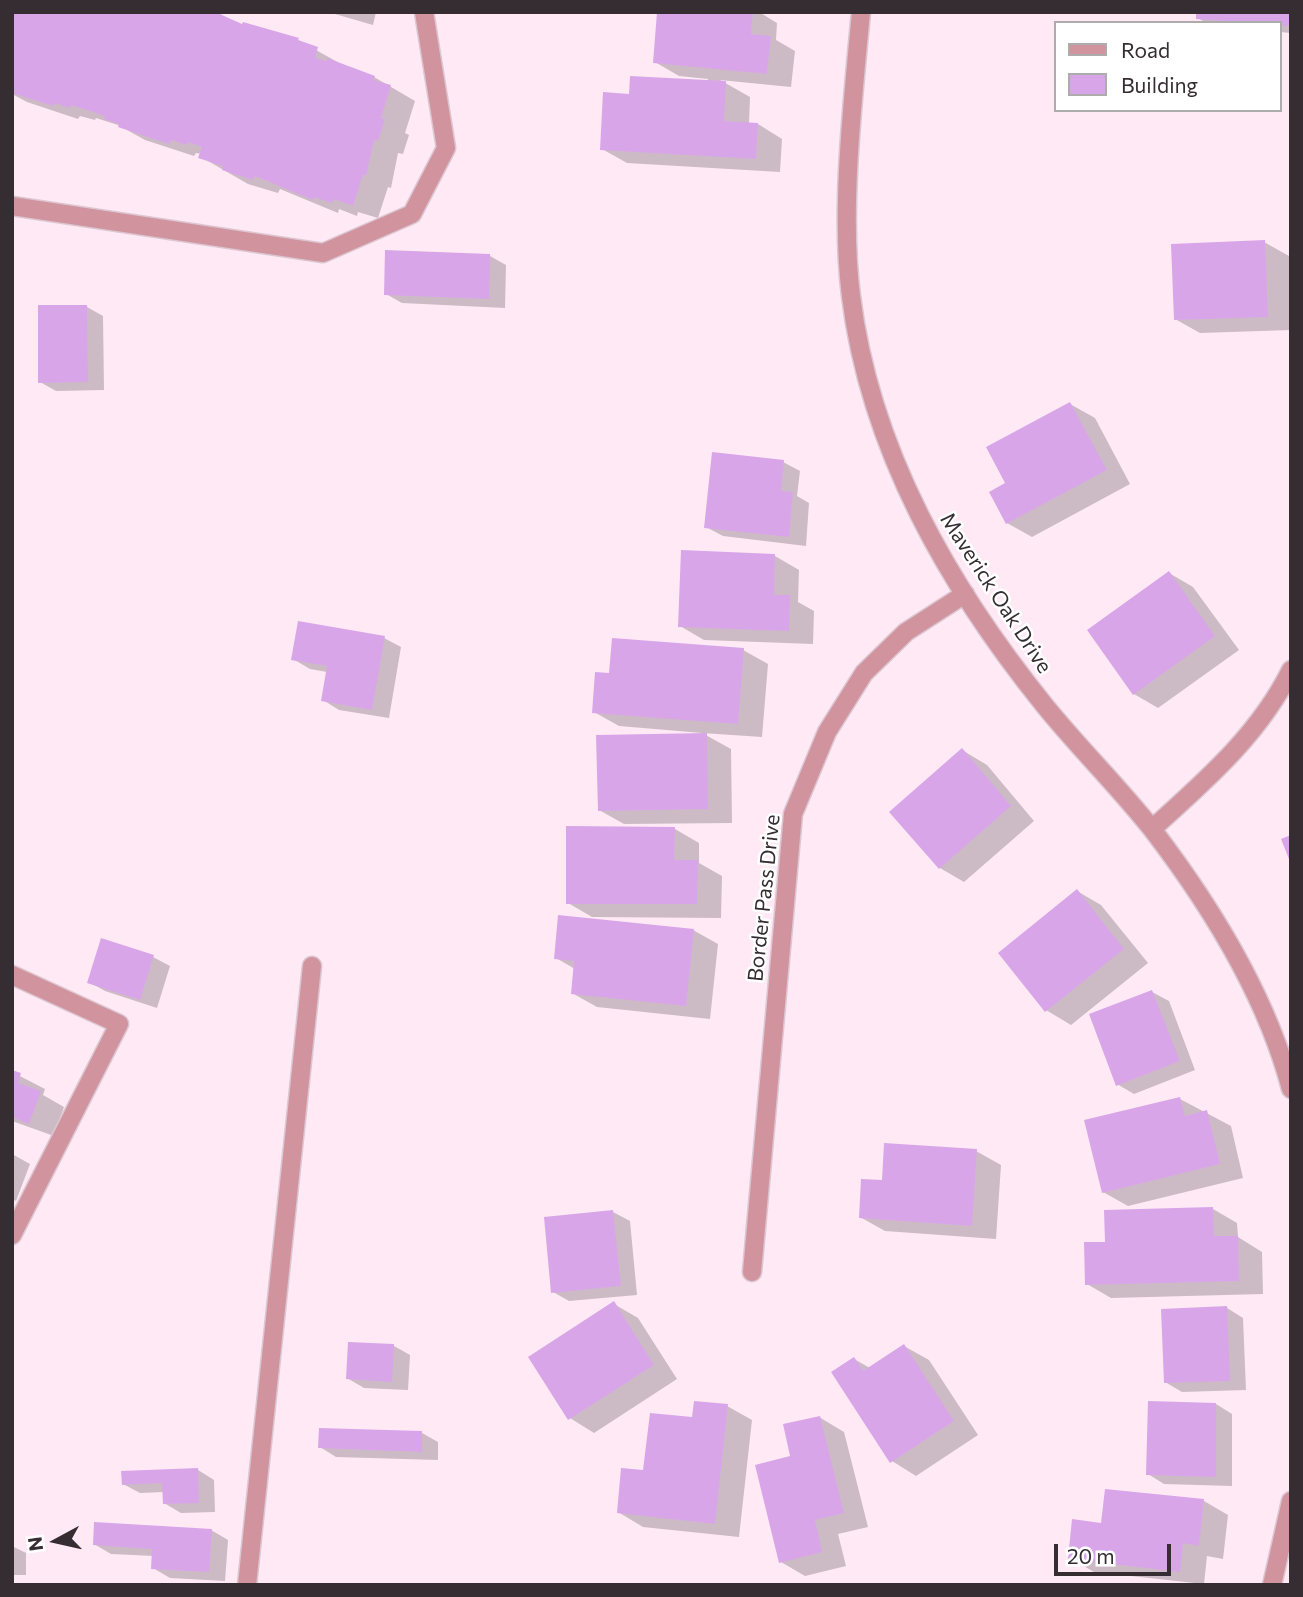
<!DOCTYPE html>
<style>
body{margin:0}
#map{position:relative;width:1303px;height:1597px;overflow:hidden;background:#ffe9f5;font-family:Commissioner,sans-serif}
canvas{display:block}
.frame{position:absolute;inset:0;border:14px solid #352d31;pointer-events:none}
.legend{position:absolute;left:1054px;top:21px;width:228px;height:91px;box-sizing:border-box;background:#fff;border:2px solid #aeabad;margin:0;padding:9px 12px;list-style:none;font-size:21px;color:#352d31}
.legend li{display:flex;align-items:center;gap:14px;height:35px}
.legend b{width:35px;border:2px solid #aeabad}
.north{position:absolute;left:21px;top:1506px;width:70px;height:70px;-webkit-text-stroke:5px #fff;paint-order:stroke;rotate:262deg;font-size:19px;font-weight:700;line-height:28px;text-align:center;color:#352d31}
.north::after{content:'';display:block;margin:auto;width:24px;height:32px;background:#352d31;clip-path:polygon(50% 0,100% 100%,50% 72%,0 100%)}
.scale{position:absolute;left:1054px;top:1544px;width:117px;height:32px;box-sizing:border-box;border:4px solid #352d31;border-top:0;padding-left:9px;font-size:21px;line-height:24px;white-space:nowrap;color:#352d31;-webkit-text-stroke:5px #fff;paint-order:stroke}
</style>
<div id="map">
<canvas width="1303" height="1597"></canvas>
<div class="frame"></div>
<ul class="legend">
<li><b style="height:9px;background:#d1949e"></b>Road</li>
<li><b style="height:19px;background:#d8a6e8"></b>Building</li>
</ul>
<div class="north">N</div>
<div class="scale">20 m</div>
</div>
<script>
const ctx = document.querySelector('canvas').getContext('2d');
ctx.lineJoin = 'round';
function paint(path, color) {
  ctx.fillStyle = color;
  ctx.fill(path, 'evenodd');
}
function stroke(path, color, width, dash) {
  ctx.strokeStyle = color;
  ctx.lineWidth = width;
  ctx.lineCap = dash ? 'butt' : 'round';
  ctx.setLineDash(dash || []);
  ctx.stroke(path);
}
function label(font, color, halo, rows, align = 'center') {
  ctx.font = font + ' Commissioner,sans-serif';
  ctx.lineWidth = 5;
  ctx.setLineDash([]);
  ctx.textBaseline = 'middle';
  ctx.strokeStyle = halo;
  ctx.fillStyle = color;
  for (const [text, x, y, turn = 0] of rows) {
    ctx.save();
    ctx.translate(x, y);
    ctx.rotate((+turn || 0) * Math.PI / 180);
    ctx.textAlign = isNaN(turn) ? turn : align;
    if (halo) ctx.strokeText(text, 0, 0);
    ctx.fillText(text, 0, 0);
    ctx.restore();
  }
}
paint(new Path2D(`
 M12,12H217L239,25L298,40L341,64L374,77L415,101L405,133L409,135L403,154L398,153L391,188L388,187L378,218L358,212L357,216L339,209L338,213L280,189L278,193L248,184L201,157L202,154L196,153L194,156L145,140L118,125L96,118L95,120L80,116L78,119L27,102L12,94Z
 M328,12H376L373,25Z
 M659,12H759L777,23L776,40L795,51L791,87L720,80L750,97L749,124H758L782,139L780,172L627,163L602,149L630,95L708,82V79L679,76L655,62Z
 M1198,12H1291V33L1280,32V23H1206L1198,18Z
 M1264,242L1289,256L1291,330L1200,333L1175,319Z
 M490,256L506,265L505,308L402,303L386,294Z
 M87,307L103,316L104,390L56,391L40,382Z
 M1070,404L1095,418L1130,484L1032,537L1007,523L1008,483Z
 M783,462L800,471L797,496L809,503L806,546L723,536L706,527Z
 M775,556L799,570L798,602L814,611L813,644L704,640L680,626Z
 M1169,573L1193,587L1239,650L1158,708L1134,694Z
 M384,638L401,647L389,718L339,710L323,700L327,672L310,669L293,659Z
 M743,650L768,664L762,737L702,733L731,749L732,823L624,824L599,810L701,735L702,733L619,726L594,712L610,675Z
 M962,750L987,765L1034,821L964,882L940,868Z
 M675,829L699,843V863L722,876L721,918L592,917L568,903Z
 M1077,891L1101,905L1148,963L1071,1025L1046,1010Z
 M693,930L718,944L710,1019L597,1007L572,993L575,969L556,958Z
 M102,940L153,957L170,966L157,1008L105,991L89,982Z
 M1152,992L1169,1001L1195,1070L1134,1094L1117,1084Z
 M12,1072L45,1089L43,1095L64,1107L54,1136L12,1121Z
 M1180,1099L1231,1126L1243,1178L1128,1206L1103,1192Z
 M976,1151L1001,1165L996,1239L885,1231L860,1217Z
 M12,1154L30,1164L16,1201L12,1199Z
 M1213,1209L1237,1223L1238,1237L1262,1252L1263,1294L1111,1298L1087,1284L1107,1243Z
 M613,1212L630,1221L637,1295L569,1301L553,1292Z
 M614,1304L638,1318L677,1379L594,1433L570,1418Z
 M1227,1308L1243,1318L1246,1390L1182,1392L1165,1382Z
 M394,1346L410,1355L408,1390L364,1388L347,1378Z
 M904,1346L929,1360L978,1435L916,1476L892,1461L854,1359L870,1368Z
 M1216,1404L1232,1414V1486L1164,1484L1148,1474Z
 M727,1406L752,1420L739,1537L643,1527L618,1512L645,1472L694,1419Z
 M819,1417L844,1432L868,1527L838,1534L846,1566L805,1576L781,1562L793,1457Z
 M422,1433L438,1442V1460L336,1457L320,1447Z
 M198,1470L214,1480L215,1512L181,1513L164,1503V1492L140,1493L123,1484Z
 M1204,1501L1228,1515L1223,1559L1207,1556L1204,1584L1094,1572L1070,1558L1103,1525Z
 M211,1530L228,1540L225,1581L170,1578L153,1568L154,1556L111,1554L94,1544Z
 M12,1546L26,1553V1575H12Z`), '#0003');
paint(new Path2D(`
 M12,12H215L242,24L243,22L299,38L298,40L318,47L315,58L326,61L327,58L375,76L373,80L391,85L381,118L385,119L378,141L374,140L366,176L363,174L353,206L334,199L332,203L314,197L313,200L255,176L253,180L222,170L223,166L198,158L202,147L188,142L187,145L171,140L169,144L118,127L119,124L104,119L105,116L71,105L70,108L55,103L53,106L12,93Z
 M657,12H753L751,34L771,36L767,74L653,63Z
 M1196,12H1290L1289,26L1196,19Z
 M630,76L726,81L724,121L758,123L756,159L600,150L603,92L629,94Z
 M1265,240L1268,317L1174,320L1171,244Z
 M385,250L490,254L489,299L384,295Z
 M38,305H87L88,382L38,383Z
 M1070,402L1107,470L1006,524L989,492L1005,483L986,447Z
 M712,452L784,460L781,491L793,492L789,537L704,528Z
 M681,550L775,554L774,595H790L789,631L678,627Z
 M1169,571L1215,636L1133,695L1087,630Z
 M298,621L385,636L372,710L321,701L327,666L291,660Z
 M612,638L744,648L738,724L592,713L595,672L609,673Z
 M707,733L708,809L598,811L596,735Z
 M962,748L1011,806L939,869L889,812Z
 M566,826L675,827L674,860H698L697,904H566Z
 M1291,835V864L1281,839Z
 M1077,889L1124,949L1045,1012L998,953Z
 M558,915L694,929L686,1006L571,994L574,961L554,959Z
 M101,938L154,955L140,1000L87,983Z
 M1152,990L1180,1061L1116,1086L1089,1014Z
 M12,1070L21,1073L18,1083L41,1091L29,1124L12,1117Z
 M1180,1097L1185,1116L1207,1110L1220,1164L1102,1193L1084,1120Z
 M884,1143L977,1149L972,1226L859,1218L861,1179L882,1180Z
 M1213,1207L1214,1236H1238L1239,1281L1085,1285L1084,1242H1105L1104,1210Z
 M613,1210L621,1286L551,1293L544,1217Z
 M614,1301L654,1365L568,1420L528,1357Z
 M1227,1306L1230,1381L1164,1383L1161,1309Z
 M348,1342L394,1344L392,1382L346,1379Z
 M904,1344L954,1421L890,1463L831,1372L854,1357L863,1371Z
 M694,1401L728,1404L715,1524L617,1513L621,1468L643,1470L650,1413L692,1417Z
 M1148,1401L1216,1403V1477L1146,1475Z
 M820,1416L844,1513L815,1520L822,1552L779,1563L755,1465L790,1456L783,1424Z
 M319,1428L422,1431V1452L318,1448Z
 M198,1468L199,1503L163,1504L162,1483L122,1485L121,1471Z
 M1105,1489L1204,1499L1199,1546L1183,1543L1180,1572L1068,1559L1072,1519L1101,1523Z
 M94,1522L212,1529L209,1572L151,1569L152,1549L93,1545Z`), '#d8a6e8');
const lane = new Path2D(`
 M12,206L323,253L412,214L446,148L424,12
 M12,975L119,1024L12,1235
 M247,1585L312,966`);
const street = new Path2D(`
 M861,12C853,98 840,211 851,296C870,450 949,587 1045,706C1079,748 1118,786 1152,829C1211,906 1266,994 1291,1089
 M1152,829C1204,782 1259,735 1291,670
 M752,1272L793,814L827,732L864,673L906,632L965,594
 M1272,1585L1291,1501`);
stroke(lane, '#dbc7d2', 21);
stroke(street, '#dbc7d2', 21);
stroke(lane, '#d1949e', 18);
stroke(street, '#d1949e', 18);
label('21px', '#352d31', '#fff', [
 ["Maverick Oak Drive",996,593,57],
 ["Border Pass Drive",764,898,-84]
]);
</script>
